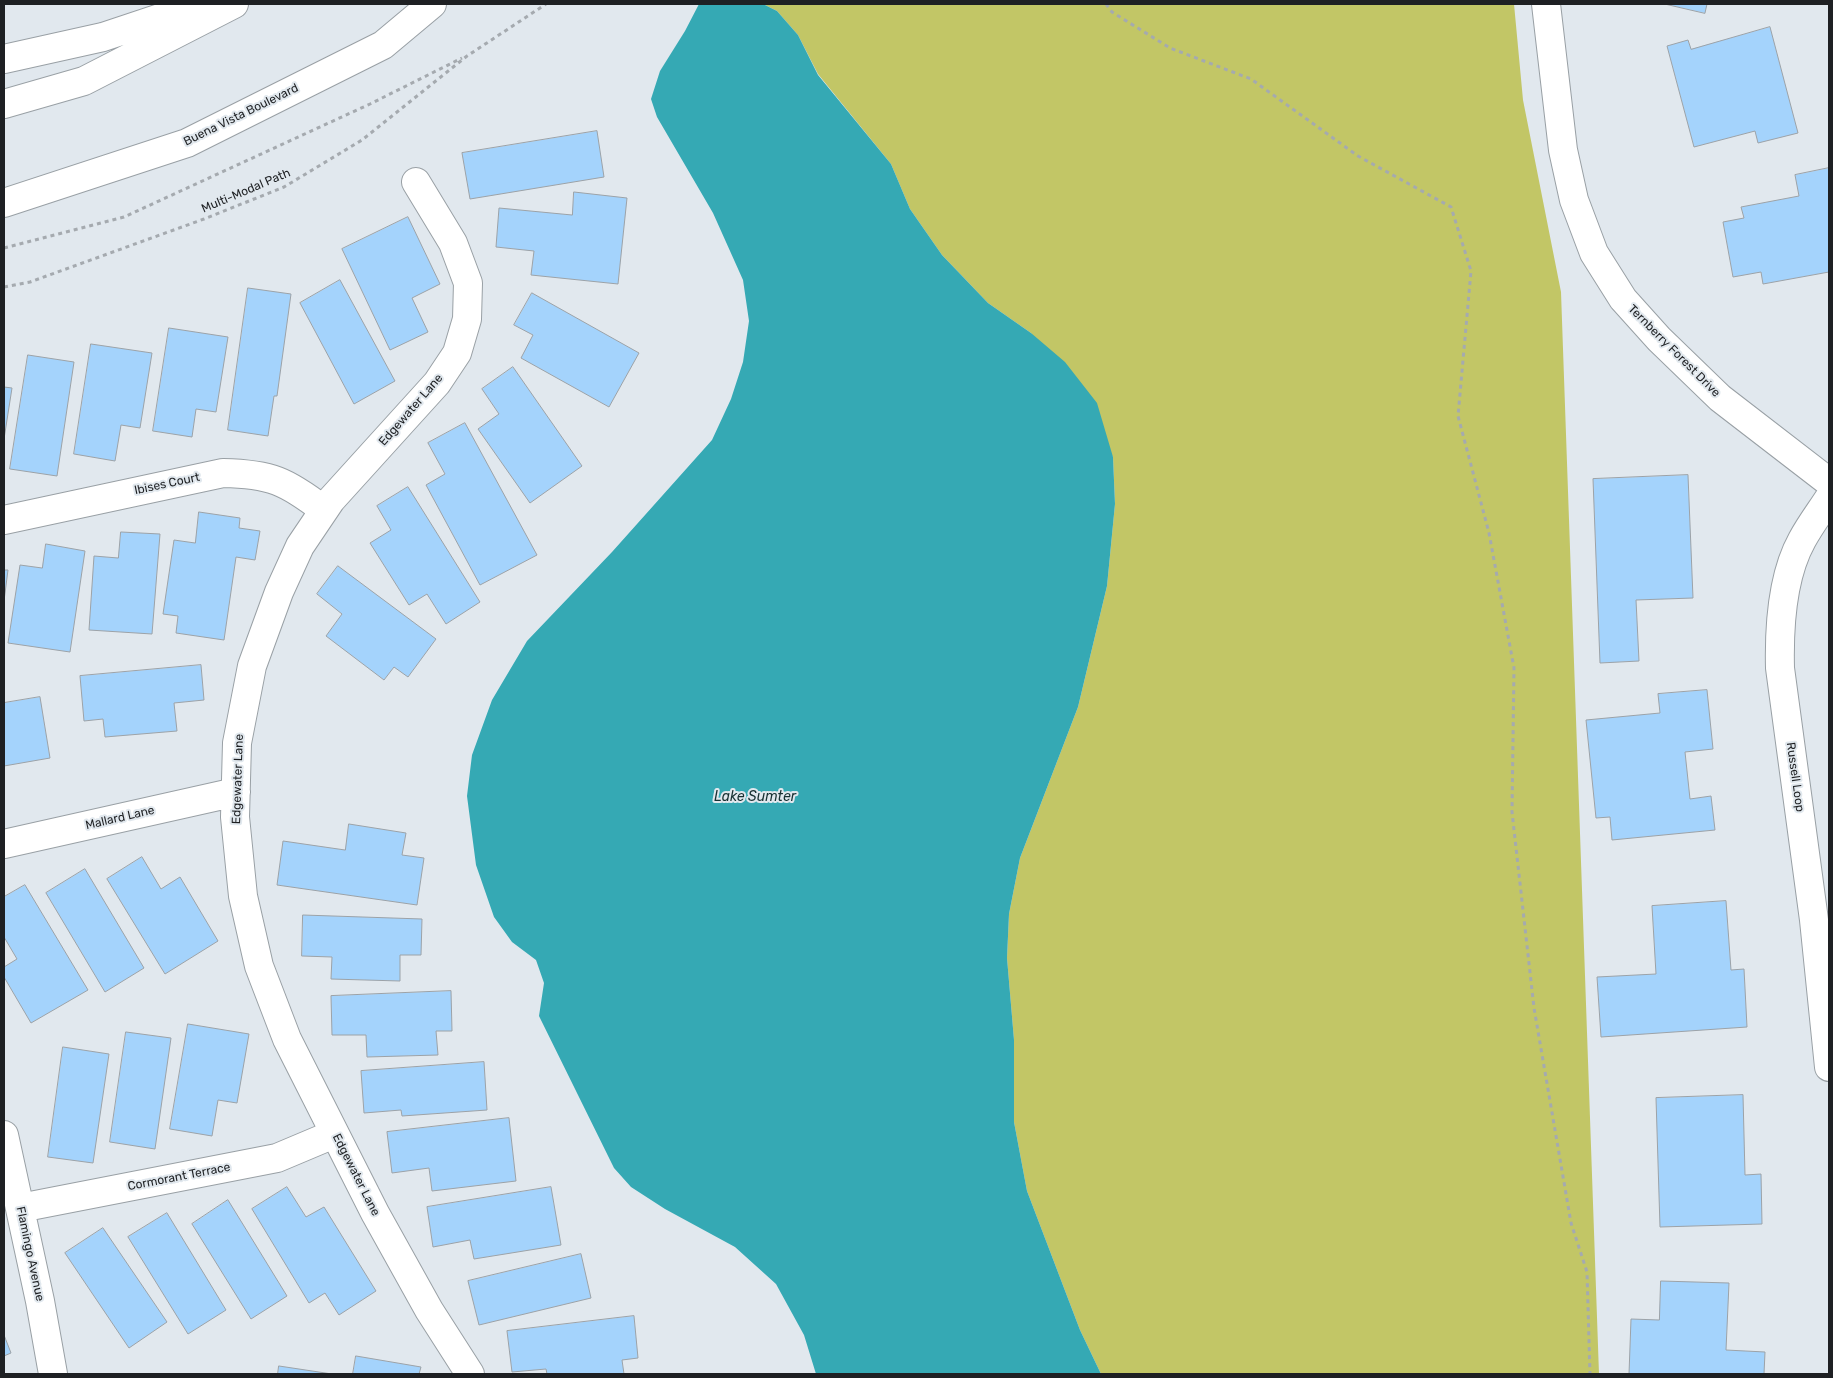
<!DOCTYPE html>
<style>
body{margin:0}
#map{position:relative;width:1833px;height:1378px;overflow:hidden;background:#e1e8ee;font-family:Rubik,sans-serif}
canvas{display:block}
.frame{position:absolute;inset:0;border:5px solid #1e2023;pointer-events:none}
</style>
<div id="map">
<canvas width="1833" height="1378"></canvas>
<div class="frame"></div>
</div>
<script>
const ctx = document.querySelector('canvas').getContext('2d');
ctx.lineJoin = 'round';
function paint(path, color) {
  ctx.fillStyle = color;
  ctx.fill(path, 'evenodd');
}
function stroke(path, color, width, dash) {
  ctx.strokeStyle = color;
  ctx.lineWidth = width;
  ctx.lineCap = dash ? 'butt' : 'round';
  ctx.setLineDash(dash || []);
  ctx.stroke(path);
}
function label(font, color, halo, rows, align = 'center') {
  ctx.font = font + ' Rubik,sans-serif';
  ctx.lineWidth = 4;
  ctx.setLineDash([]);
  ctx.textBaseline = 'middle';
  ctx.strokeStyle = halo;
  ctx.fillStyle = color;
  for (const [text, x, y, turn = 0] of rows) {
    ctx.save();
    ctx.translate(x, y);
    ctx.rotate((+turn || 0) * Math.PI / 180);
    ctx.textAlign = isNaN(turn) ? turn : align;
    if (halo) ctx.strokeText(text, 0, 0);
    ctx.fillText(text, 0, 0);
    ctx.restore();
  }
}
paint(new Path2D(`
 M763,4H1514L1523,100L1561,292L1599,1374H1101L1080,1330L1027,1191L1014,1122V1040L1007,958L1009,914L1020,858L1078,707L1107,586L1115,504L1113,457L1031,333L988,303L942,255L910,209L891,164L818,74L798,35L777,11Z`), '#c2c666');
paint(new Path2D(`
 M699,4H763L777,11L798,35L818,75L891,164L910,209L942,255L988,303L1031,333L1065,362L1097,403L1113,457L1115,504L1107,586L1078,707L1020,858L1009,914L1007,958L1014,1040V1122L1027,1191L1080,1330L1101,1374H816L804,1335L776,1284L735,1247L665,1209L631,1187L614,1168L539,1016L544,983L536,960L512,942L494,917L476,865L467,796L472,755L492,700L527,641L612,552L712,440L731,399L743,362L749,321L743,280L713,213L657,117L651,99L660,71L685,31Z`), '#35a9b4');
const building = new Path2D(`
 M1665,4H1707L1705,13Z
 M1770,27L1798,133L1758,143L1755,131L1694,147L1667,46L1688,40L1691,49Z
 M597,131L604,177L470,199L462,153Z
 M1829,168V272L1763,284L1761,272L1733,277L1723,222L1744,218L1741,207L1799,196L1795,175Z
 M574,192L627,198L618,284L531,275L534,251L496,247L499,208L572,215Z
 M408,217L440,284L412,298L428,332L390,350L342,249Z
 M340,280L395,381L354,404L300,303Z
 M248,288L291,294L277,396H274L268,436L228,430Z
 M532,293L639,353L609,407L521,358L533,335L514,325Z
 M169,328L228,337L216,412L196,409L192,437L153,431Z
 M91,344L152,353L140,428L121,425L115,461L74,454Z
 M28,355L74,362L57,476L10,469Z
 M513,367L582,466L530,503L478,429L499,414L482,389Z
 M4,387L12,388L4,439Z
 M465,423L537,555L480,585L426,485L445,474L428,443Z
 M1688,475L1693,598L1636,600L1639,661L1600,663L1593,479Z
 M408,487L480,602L446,624L427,594L409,605L370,543L391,530L377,506Z
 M199,512L240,518L239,528L260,531L255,560L236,557L224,640L176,633L178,616L163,614L174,540L195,543Z
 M121,532L160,534L152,634L89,630L94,556L118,558Z
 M46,544L85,551L70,652L8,643L20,565L42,568Z
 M338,566L436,639L408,677L394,667L384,680L326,636L342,614L317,594Z
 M4,570H8L4,601Z
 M201,665L204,700L174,703L177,731L105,737L103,719L84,721L80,676Z
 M1707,690L1713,749L1685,752L1690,799L1711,796L1715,830L1612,840L1610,817L1596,818L1586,720L1660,713L1658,694Z
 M40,697L50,758L4,766V703Z
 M349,824L406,833L402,855L424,858L417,905L277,885L283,841L345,850Z
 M142,857L161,889L180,877L218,941L165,974L107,879Z
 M85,869L144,968L105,992L46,893Z
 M25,885L88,990L31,1023L4,977V967L17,959L4,937V897Z
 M1726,901L1731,970L1744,969L1747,1027L1601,1037L1597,977L1656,974L1652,906Z
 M303,915L422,919L421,955H400V981L331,979L332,957L302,956Z
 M451,991L452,1031H436L438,1055L367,1057L366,1035H332L331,996Z
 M188,1024L249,1034L237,1103L218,1100L212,1136L170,1129Z
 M126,1032L171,1038L155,1149L110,1142Z
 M63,1047L109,1054L93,1163L48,1157Z
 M484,1062L487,1110L402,1116L401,1110L364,1113L361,1071Z
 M1743,1095L1745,1175L1761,1174L1762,1224L1660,1227L1656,1098Z
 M509,1118L516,1181L432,1191L429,1168L392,1173L387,1132Z
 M287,1187L306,1217L324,1207L376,1291L339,1315L325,1293L309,1303L252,1209Z
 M551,1187L561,1245L474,1259L470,1240L433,1247L427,1207Z
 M228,1200L287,1296L251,1319L192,1224Z
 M167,1213L226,1310L188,1334L128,1237Z
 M103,1228L167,1322L129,1348L65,1253Z
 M581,1254L591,1298L479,1325L468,1281Z
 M1661,1281L1729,1283L1726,1350L1765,1352L1764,1374H1629L1631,1319L1659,1320Z
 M634,1316L638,1358L622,1360L624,1374H547L546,1369L512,1372L507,1331Z
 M4,1335L11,1353L4,1356Z
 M356,1356L421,1367L419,1374H353Z
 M279,1366L332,1374H278Z`);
paint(building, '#a4d3fc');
stroke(building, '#9ca2a7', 1);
const minor = new Path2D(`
 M416,182L453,243L468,283L467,319L457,353L437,383L331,500L300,546L279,592L252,666L237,743L235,817L243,896L259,966L287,1039L375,1213L429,1310L470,1374
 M1829,498C1820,512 1810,525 1802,540C1782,576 1779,627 1780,668L1814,920L1829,1067
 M4,520L223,473C271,474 286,481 324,510
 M4,844L236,792
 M4,1135L40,1301L53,1374
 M20,1208L277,1158L334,1134`);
const tertiary = new Path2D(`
 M1546,4L1563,150L1574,200L1594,253L1623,299L1659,339L1720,398L1829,482`);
const secondary = new Path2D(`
 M4,59L103,37L202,4
 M4,104L84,81L234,4
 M4,203L187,143L383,45L432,4`);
stroke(minor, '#99a0a5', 30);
stroke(tertiary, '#99a0a5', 30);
stroke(secondary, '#99a0a5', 30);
stroke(new Path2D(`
 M1106,4L1112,12L1170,48L1251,79L1358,156L1451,207L1471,271L1458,416L1489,533L1514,668L1512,812L1534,1008L1571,1223L1587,1272L1590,1374
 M4,248L124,217L370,104L462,58
 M4,287L30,282L204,219L284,187L362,140L467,56L546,4`), '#a5aaaf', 3, [4, 4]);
stroke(minor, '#fff', 28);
stroke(tertiary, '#fff', 28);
stroke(secondary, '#fff', 28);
label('12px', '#1e2023', '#e1e8ee', [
 ["Buena Vista Boulevard",241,115,-26],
 ["Multi-Modal Path",246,191,-23],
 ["Ternberry Forest Drive",1674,351,45],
 ["Edgewater Lane",411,410,-49],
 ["Ibises Court",167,484,-12],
 ["Russell Loop",1795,777,82],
 ["Edgewater Lane",238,779,-88],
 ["Mallard Lane",120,818,-13],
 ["Edgewater Lane",356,1175,63],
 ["Cormorant Terrace",179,1177,-11],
 ["Flamingo Avenue",30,1254,78]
]);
label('italic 14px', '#173032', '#e1e8ee', [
 ["Lake Sumter",755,797]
]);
</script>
